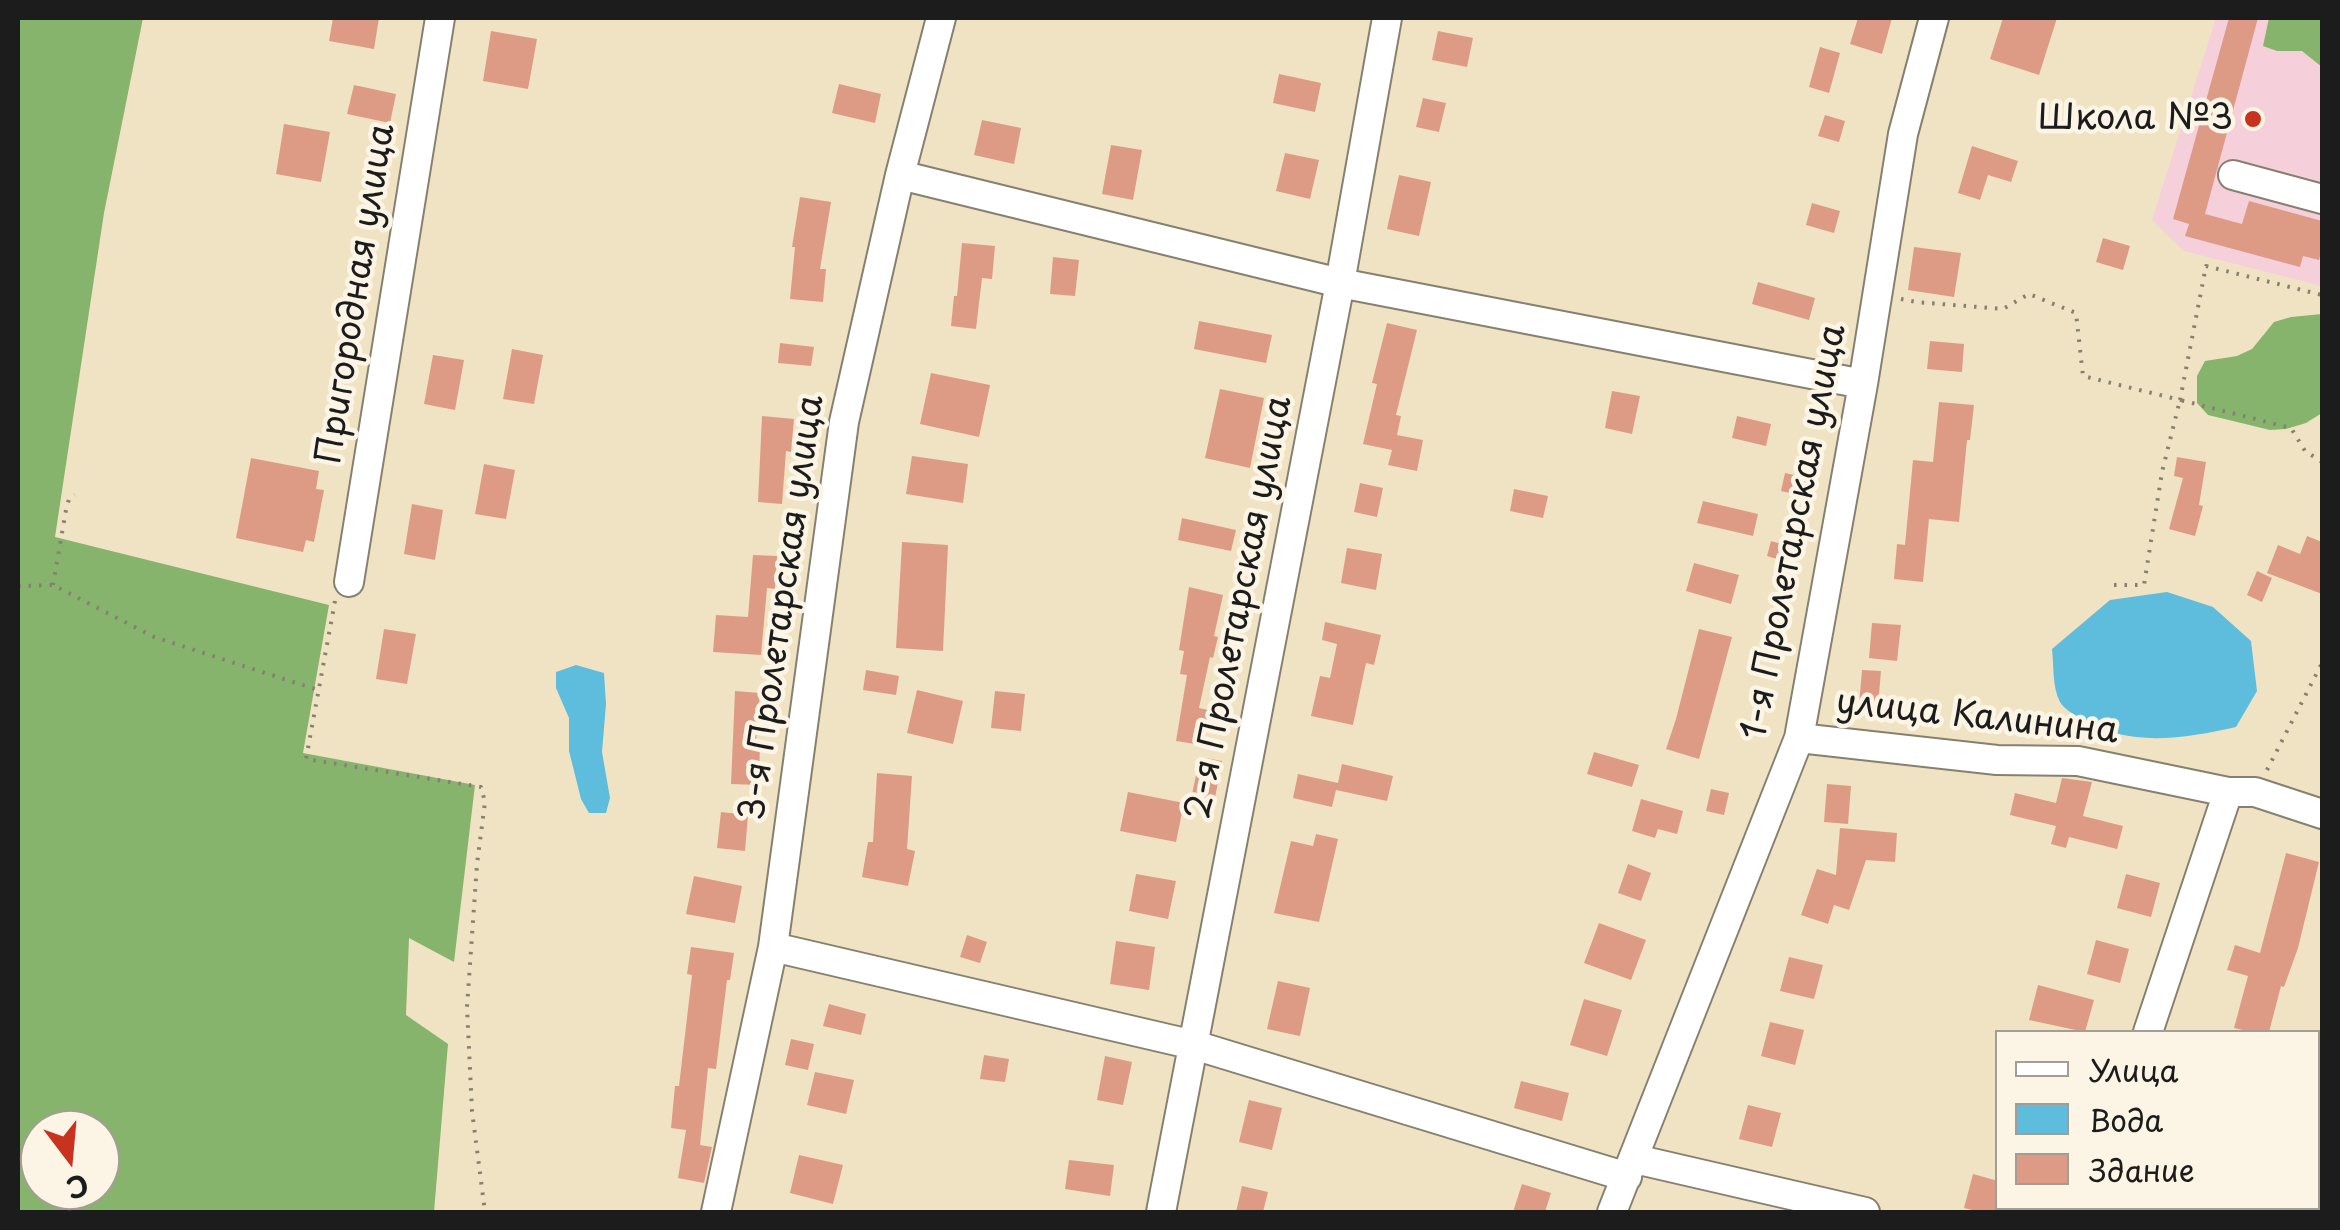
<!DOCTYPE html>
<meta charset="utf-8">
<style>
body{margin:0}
#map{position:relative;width:2340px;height:1230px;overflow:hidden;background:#f0e3c3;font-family:"Playpen Sans",sans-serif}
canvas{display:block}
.frame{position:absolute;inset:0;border:20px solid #1c1c1c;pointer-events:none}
.legend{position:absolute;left:1995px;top:1030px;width:325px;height:180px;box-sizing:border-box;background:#fcf5e5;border:2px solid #a29e95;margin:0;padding:12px 18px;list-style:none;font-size:30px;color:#1c1c1c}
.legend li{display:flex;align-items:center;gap:20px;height:50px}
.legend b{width:50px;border:2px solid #a29e95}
.north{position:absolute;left:20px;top:1110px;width:100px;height:100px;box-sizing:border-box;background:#fcf5e5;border:2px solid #a29e95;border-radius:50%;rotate:164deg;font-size:28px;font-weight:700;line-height:40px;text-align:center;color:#1c1c1c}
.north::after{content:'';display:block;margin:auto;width:35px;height:45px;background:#c8321e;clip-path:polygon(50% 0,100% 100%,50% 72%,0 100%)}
</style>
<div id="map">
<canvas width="2340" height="1230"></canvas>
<div class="frame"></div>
<ul class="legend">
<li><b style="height:12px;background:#fff"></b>Улица</li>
<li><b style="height:28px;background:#5ebcdc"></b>Вода</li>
<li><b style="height:28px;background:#dd9b86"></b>Здание</li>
</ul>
<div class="north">С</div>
</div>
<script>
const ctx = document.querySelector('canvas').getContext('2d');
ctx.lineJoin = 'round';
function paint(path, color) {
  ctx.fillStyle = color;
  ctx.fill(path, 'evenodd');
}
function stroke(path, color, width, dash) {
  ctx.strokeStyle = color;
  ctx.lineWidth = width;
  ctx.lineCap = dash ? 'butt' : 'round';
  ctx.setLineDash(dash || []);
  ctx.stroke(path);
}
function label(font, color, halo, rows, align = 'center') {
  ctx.font = font + ' "Playpen Sans",sans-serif';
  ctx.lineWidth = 9;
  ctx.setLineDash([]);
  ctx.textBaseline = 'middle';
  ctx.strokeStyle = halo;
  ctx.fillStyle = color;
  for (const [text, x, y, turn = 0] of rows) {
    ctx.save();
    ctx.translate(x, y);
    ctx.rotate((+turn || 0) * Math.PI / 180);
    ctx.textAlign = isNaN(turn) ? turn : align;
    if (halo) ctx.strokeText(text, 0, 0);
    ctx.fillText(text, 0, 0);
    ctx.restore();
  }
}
paint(new Path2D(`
 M2216,18H2322V286L2184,251L2152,220Z`), '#f5cfda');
paint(new Path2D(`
 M18,18H143L104,213L55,537L329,605L303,753L475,785L454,962L409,938L406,1015L448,1044L434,1212H18ZM40,1130H100V1190H40Z
 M2269,18H2322V67L2302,51H2277L2263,46Z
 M2322,314V413L2306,423L2286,429L2270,430L2208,415L2197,403V376L2205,361L2237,356L2252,349L2274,322L2291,317Z`), '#87b46c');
paint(new Path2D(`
 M2167,592L2213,607L2251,641L2257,691L2236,727C2182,739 2127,748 2078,717C2071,712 2064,709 2060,702C2052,687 2054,666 2052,649L2110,600Z
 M576,665L604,673L606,704L602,752L610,798L606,813H589L581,799L569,751V718L556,688V672Z`), '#5ebcdc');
paint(new Path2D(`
 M333,18H379L374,49L329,41Z
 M1858,18H1892L1882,54L1850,44Z
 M2003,18H2057L2039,75L1990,59Z
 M2229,18H2258L2205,214L2242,224L2249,201L2322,221V248L2319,260L2303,256L2300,267L2185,236L2189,224L2173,219Z
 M491,31L537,39L528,89L483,81Z
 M1438,31L1473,38L1467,67L1432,60Z
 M1820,47L1840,53L1829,93L1809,87Z
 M1279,74L1321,83L1315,112L1273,103Z
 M839,84L881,94L875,123L832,113Z
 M354,85L396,94L390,123L347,114Z
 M1423,98L1446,103L1439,132L1416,127Z
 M1825,115L1845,121L1839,142L1818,136Z
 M982,120L1021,128L1014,164L974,155Z
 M284,124L330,132L321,182L276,174Z
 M1111,145L1142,150L1133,200L1102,194Z
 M1972,146L2018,161L2011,182L1988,175L1980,200L1958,193Z
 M1285,153L1319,160L1310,199L1276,191Z
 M1399,175L1431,182L1419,236L1387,229Z
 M800,197L831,202L820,269H826L823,302L790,299L795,247H792Z
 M1812,203L1840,211L1834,233L1806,225Z
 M2103,238L2130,246L2123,270L2096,262Z
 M962,243L995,246L992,279L982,278L976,329L951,326L954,296H957Z
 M1914,247L1961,253L1954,297L1908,290Z
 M1053,257L1079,260L1075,296L1050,294Z
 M1758,282L1815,298L1809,320L1752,304Z
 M1199,321L1272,335L1266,363L1194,349Z
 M1387,323L1417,330L1396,415L1401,416L1397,435L1423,440L1417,471L1388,465L1392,450L1363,444L1377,384L1372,383Z
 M1930,341L1964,344L1962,372L1927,369Z
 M780,343L814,347L811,366L778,363Z
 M512,349L543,355L534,404L503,399Z
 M433,355L464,360L455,410L424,404Z
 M931,373L990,385L979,437L920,424Z
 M1220,389L1264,398L1250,468L1205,458Z
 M1612,391L1640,396L1632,434L1605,428Z
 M1939,402L1974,405L1970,440H1967L1959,522L1929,519L1923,582L1894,579L1897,544L1905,545L1913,460L1933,462Z
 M762,416L794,419L791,452L786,451L782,504L758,502Z
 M1737,416L1771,424L1766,446L1732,438Z
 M912,456L968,464L963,503L906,494Z
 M2177,457L2206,462L2199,505L2203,506L2195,536L2169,529L2183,478L2174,476Z
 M251,458L319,471L316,489L324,490L314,542L306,540L303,552L236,538Z
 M484,464L515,470L506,519L475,514Z
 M1785,473L1811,479L1807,497L1781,491Z
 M1360,483L1383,488L1377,517L1354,512Z
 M1514,489L1548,496L1543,518L1510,511Z
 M1703,501L1758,514L1753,536L1697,523Z
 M412,504L443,510L435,560L404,554Z
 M1182,518L1236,530L1231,551L1178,540Z
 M2307,536L2322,542V594L2267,573L2278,545L2300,554Z
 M1771,541L1792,547L1787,562L1767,556Z
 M902,542L948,545L943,651L896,648Z
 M1347,548L1382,554L1376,590L1341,583Z
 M753,555L777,556L775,589L767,588L761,655L713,652L716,615L748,617Z
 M1694,563L1739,575L1731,604L1686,591Z
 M2257,571L2272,578L2262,602L2247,595Z
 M1189,587L1223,595L1214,636L1218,637L1213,658L1210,657L1199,708L1208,710L1202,745L1176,741L1187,675L1180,674L1184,651L1179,650Z
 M1325,622L1381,635L1374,665L1366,663L1353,725L1311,716L1320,676L1330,678L1337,644L1322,640Z
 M1872,623L1901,625L1897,661L1869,658Z
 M384,629L416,634L407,684L376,679Z
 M1699,629L1732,637L1699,759L1666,749L1676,719Z
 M866,670L899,676L896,695L863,690Z
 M1862,670L1881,671L1878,706L1859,705Z
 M917,690L963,701L953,744L907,733Z
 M735,691L760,693L756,742H760L759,785L731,784Z
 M995,691L1025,694L1021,731L991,728Z
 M1594,752L1639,765L1632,787L1587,774Z
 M1200,757L1222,761L1215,798L1192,794Z
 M1342,764L1393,776L1387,801L1336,790L1332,807L1293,798L1298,774L1338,783Z
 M877,773L912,776L907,849L915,851L908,886L862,877L868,842H873Z
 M2062,778L2092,782L2083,816L2123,826L2117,849L2069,837L2066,848L2051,844L2056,826L2010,815L2015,793L2056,803Z
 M1827,784L1851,786L1848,824L1824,822Z
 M1711,789L1729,793L1724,815L1706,811Z
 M1128,792L1184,803L1176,842L1120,831Z
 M1641,799L1683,811L1677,834L1658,829L1655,838L1632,831Z
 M721,812L748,815L745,851L717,848Z
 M1840,828L1897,833L1895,862L1866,860L1849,910L1834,905L1828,924L1801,915L1817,869L1836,875Z
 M1316,834L1338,839L1319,922L1274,913L1291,841L1313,846Z
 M2286,853L2319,862L2298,948L2284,987L2281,986L2269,1032H2251L2234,1028L2248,976L2227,970L2235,945L2260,953Z
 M1628,864L1651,873L1641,901L1618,893Z
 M1136,874L1176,881L1168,919L1129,911Z
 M2126,874L2160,883L2151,917L2117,908Z
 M694,876L742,886L735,923L686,914Z
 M1599,923L1646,940L1631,980L1584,963Z
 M967,935L987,942L980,963L960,957Z
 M2096,940L2129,949L2120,983L2087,974Z
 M1116,941L1155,947L1149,990L1110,984Z
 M691,947L734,953L730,980H727L716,1069L708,1068L700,1145L712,1147L704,1183L678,1178L686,1130L671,1128L675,1086H679L692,975L687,974Z
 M1789,957L1823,965L1814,999L1780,991Z
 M1278,981L1310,988L1300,1036L1267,1029Z
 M2038,985L2094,1000L2085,1032L2029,1020Z
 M1584,999L1622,1010L1607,1056L1570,1045Z
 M829,1004L866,1014L861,1035L823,1026Z
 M1770,1022L1804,1030L1795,1065L1761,1056Z
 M791,1039L814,1044L808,1070L785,1065Z
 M984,1055L1009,1059L1005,1082L980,1079Z
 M1105,1056L1132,1062L1123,1105L1097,1100Z
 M815,1072L854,1080L846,1114L807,1105Z
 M1521,1081L1569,1093L1562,1121L1514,1108Z
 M1249,1100L1282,1108L1272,1150L1239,1142Z
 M1748,1105L1781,1113L1772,1147L1739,1139Z
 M799,1155L843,1165L833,1204L790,1193Z
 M1069,1160L1114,1165L1110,1196L1065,1189Z
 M1973,1174L1998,1181V1212H1980L1964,1208Z
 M1522,1184L1551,1193L1545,1212H1513Z
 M1242,1186L1268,1192L1263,1212H1236Z`), '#dd9b86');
const minor = new Path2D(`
 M900,175L1340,283L1863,384
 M2233,175L2322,199
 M349,582L440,18
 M1799,738L1997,760L2078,761L2228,792H2255L2322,814
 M773,947L1194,1045L1627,1177
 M2148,1032L2228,792
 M1635,1159L1865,1212
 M716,1212L773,947L844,422L900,175L941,18
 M1161,1212L1340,283L1387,18
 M1612,1212L1799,738L1863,384L1903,134L1934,18
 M2089,1212L2091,1208`);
stroke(minor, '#868070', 32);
stroke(new Path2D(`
 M1901,299L1916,302L2003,309L2029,294L2076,313L2083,376L2180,400L2206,266L2322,295
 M53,585L66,510L69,499L75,495
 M2114,585H2144L2162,472L2180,400L2291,428L2305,451L2322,462
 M18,586L53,585L154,637L318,690
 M335,601L306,759L481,787L485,802L477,864L467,1007L472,1111L485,1212
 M2267,770L2322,663`), '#868070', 4, [2.5, 8]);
stroke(minor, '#fff', 28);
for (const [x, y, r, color] of [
 [2253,119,10,"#c8321e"]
]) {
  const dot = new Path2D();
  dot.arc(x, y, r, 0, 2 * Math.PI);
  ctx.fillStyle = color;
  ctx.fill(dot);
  stroke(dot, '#fcf5e5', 4);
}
label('35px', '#1c1c1c', '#fcf5e5', [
 ["Школа №3",2233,119]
], 'right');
label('35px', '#1c1c1c', '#fcf5e5', [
 ["Пригородная улица",357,294,-81],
 ["1-я Пролетарская улица",1795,532,-79],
 ["3-я Пролетарская улица",783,608,-82],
 ["2-я Пролетарская улица",1240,608,-79],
 ["улица Калинина",1977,718,6]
]);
</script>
